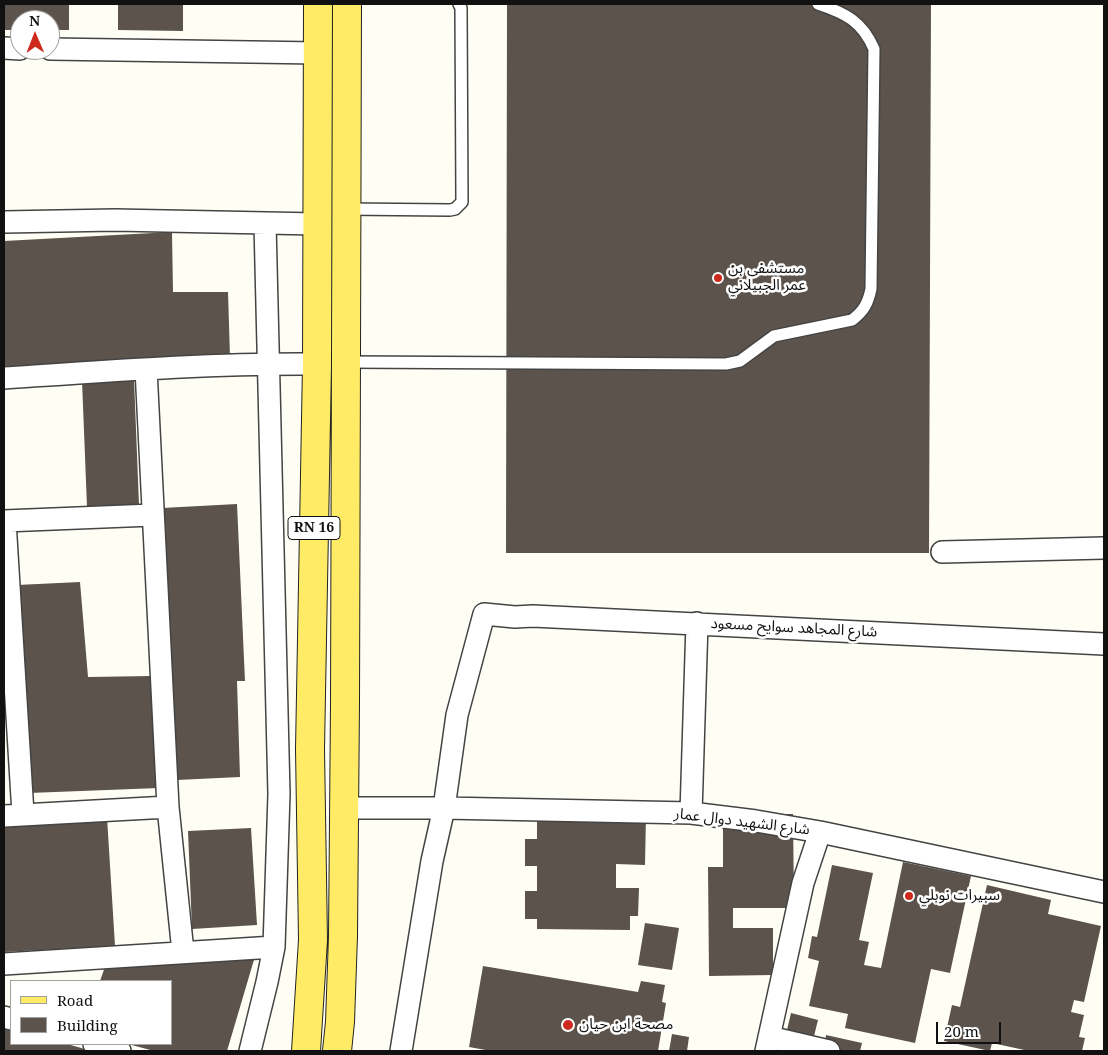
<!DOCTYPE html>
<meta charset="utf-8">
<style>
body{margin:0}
#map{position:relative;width:1108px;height:1055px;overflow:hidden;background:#fffef5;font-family:"Noto Serif",serif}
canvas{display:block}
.frame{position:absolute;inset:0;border:5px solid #111;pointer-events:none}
.legend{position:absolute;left:10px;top:980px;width:162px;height:65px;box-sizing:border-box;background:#fff;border:1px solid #a0a0a0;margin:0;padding:6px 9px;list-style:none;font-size:15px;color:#111}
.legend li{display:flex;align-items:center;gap:10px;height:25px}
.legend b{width:25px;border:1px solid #a0a0a0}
.north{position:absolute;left:10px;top:10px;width:50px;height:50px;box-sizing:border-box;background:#fff;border:1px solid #a0a0a0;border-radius:50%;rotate:359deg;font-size:14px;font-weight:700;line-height:20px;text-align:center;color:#111}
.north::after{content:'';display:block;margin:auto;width:18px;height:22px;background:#cd291d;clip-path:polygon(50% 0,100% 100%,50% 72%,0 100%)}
.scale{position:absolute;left:936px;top:1022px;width:65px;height:22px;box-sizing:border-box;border:2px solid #111;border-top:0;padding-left:6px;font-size:15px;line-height:18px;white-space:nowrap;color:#111;-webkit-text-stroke:4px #fff;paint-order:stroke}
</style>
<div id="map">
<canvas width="1108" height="1055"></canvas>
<div class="frame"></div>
<ul class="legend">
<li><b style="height:6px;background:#ffeb65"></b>Road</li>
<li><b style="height:14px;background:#5b534c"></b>Building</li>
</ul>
<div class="north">N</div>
<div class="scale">20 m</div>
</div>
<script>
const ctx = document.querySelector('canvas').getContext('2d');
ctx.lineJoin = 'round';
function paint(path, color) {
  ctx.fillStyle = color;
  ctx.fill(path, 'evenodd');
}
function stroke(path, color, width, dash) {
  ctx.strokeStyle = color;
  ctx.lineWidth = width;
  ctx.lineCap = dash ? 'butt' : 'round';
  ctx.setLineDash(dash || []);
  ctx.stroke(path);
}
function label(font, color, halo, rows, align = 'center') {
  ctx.font = font + ' "Noto Serif","Noto Sans Arabic",serif';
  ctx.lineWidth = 5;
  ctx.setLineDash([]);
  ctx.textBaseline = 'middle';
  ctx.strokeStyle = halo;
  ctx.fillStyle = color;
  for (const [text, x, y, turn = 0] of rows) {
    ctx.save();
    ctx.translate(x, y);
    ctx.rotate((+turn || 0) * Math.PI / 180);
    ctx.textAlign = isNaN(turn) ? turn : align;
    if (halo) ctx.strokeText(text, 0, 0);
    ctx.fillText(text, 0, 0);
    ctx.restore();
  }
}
paint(new Path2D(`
 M4,4H69V30H50V20H20V30H5Z
 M118,4H183V31L118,30Z
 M507,4H931L929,553H506Z
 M172,232L173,292H228L230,357L4,367V241Z
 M134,379L139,505L87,507L82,381Z
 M237,504L245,681H237L240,777L177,780L162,508Z
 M80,582L88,677L151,676L159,788L29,793L17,585Z
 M537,810L646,815L645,865L616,864V888H639L638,916H630V930L537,929V919H525V891H537V866H525V839H537Z
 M710,814H793L794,908H733V928H773V975L709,976L708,867H723V824Z
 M107,817L115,946L4,952V823Z
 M251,828L257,925L192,929L188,831Z
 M903,862L971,876L950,973L931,969L915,1043L845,1028L848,1014L809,1006L819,961L808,958L812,936L817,937L832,865L873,873L859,940L869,942L864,965L881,968Z
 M987,885L1051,900L1048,914L1101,926L1084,1002L1074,1000L1071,1012L1084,1015L1079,1037L1085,1038L1082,1051H1029L992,1043L990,1051L944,1041L952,1005L960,1007Z
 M645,923L679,928L672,970L638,965Z
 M256,953L227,1051H154L128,1044H171V981H100L106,964Z
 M483,966L638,992L641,981L665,985L662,1002L666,1003L658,1051H491L469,1047Z
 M791,1013L818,1020L813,1040L825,1042L826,1035L862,1043L860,1051H782Z
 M4,1026L11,1028V1044H67L92,1051H4Z
 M672,1034L689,1037L687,1051H669Z`), '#5b534c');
const service = new Path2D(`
 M345,209L450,210L455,209L462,202L461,8L459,4
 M345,362L726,364L740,361L774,336L852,320C864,311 868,303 871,289L874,49C862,21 845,13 818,4`);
const minor = new Path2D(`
 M4,48L20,49
 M50,49L318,53
 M4,222L115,220L317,224
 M146,369L168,807L183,952
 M4,378C108,371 212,363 317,364
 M4,521L152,515
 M5,521L23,814
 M942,552L1104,548
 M344,808H444L691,813L756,821L820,832L1104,892
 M691,813L697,623
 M4,816L168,807
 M4,964L274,947
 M4,1017L11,1019
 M769,1037L829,1051
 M94,1044L120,1051
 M250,1051L267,982L274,947L279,794L265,224
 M401,1051L432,861L444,808L457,715L484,614L515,617L533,616L1104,644
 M766,1051L803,883L820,832`);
const primary = new Path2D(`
 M306,1051L313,940L310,749L317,364L318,4
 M337,1051L340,1022L343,936L345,703L347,4`);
stroke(service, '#444', 14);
stroke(minor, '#444', 24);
stroke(primary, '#222', 30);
stroke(service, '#fff', 11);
stroke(minor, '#fff', 21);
stroke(primary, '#ffeb65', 28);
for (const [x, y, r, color] of [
 [718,278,5,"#cd291d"],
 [909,896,5,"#cd291d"],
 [568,1025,6,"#cd291d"]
]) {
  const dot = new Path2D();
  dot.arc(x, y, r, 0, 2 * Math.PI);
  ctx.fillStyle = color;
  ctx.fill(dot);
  stroke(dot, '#fff', 2);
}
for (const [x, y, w] of [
 [314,528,52]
]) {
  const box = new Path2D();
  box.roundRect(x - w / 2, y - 11.5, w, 23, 4);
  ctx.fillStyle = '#fff';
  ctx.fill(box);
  stroke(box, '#111', 1);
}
label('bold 14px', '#111', null, [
 ["RN 16",314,528]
]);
label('15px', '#111', '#fff', [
 ["مستشفى بن",728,269],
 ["عمر الجبيلاني",728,286],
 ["سبيرات نوبلي",919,896],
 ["مصحة ابن حيان",579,1025]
], 'left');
label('15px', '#111', '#fff', [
 ["شارع المجاهد سوايح مسعود",794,628,3],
 ["شارع الشهيد دوال عمار",742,822,7]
]);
</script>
